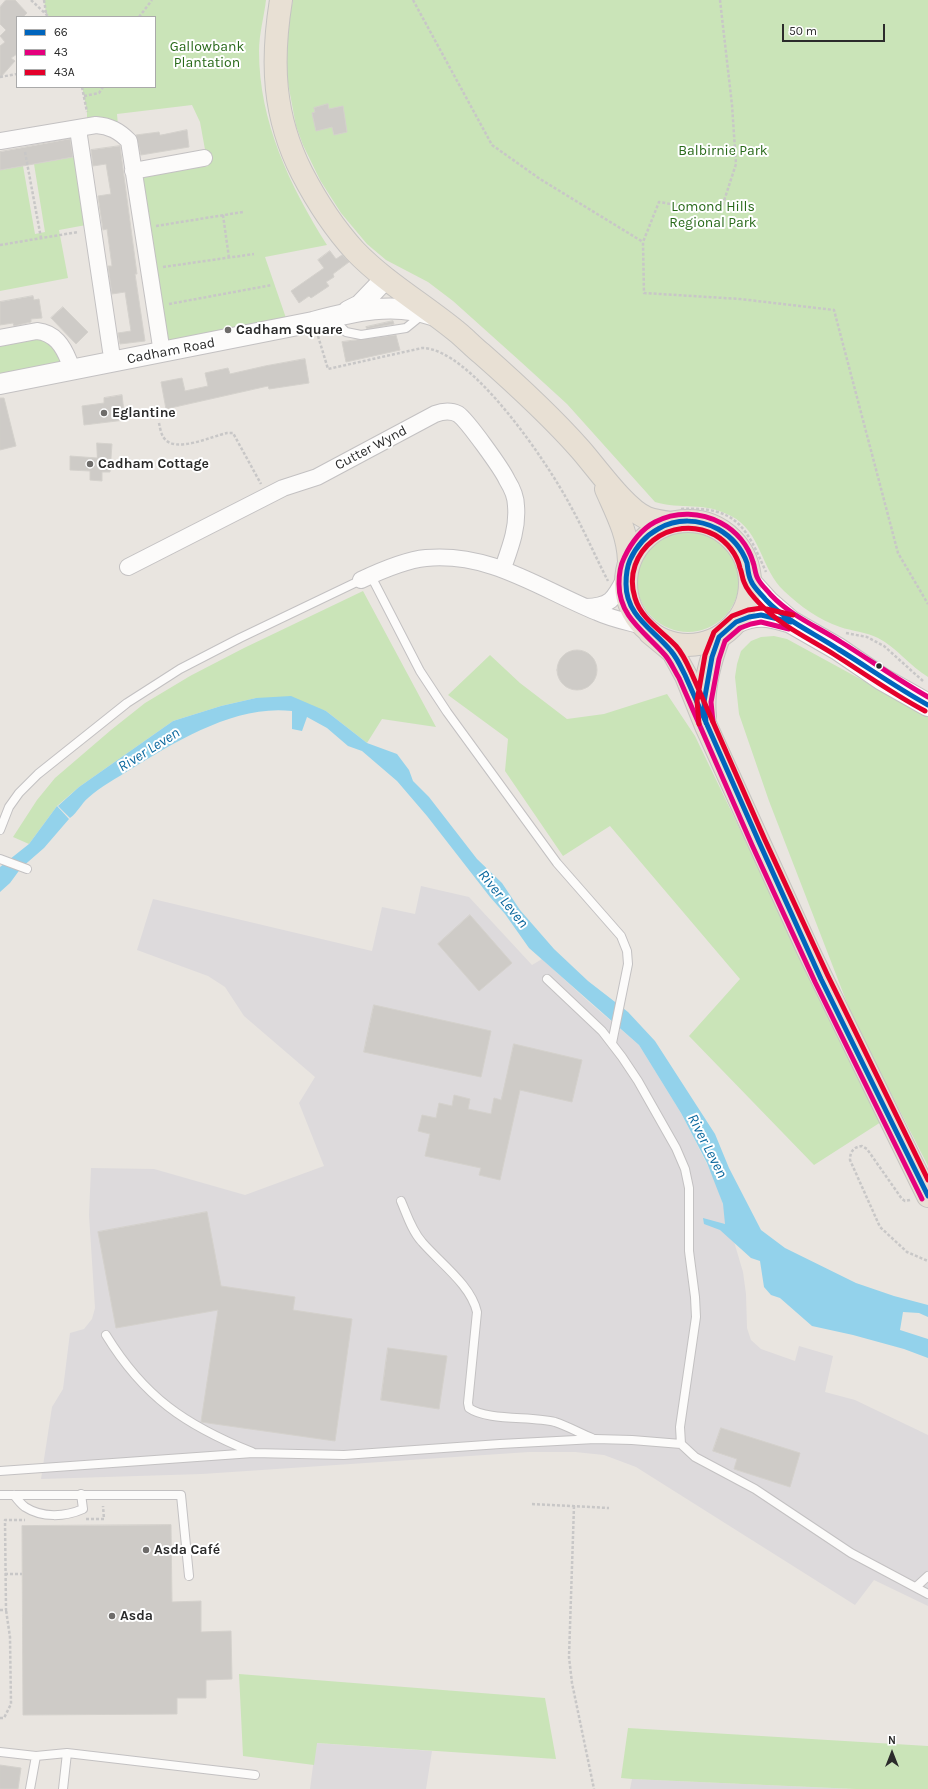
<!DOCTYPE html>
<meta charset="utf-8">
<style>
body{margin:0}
#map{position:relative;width:928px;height:1789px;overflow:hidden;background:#e9e5e0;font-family:Karla,sans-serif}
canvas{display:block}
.legend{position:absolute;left:16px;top:16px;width:140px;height:72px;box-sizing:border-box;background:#fff;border:1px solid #aaa;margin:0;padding:5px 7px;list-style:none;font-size:12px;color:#2b2b2b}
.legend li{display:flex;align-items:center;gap:8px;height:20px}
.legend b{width:20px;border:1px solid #aaa}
.north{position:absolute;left:872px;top:1733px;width:40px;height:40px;-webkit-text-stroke:3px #fff;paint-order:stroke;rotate:0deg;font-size:11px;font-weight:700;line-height:16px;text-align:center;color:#2b2b2b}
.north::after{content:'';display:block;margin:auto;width:14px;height:18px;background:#2b2b2b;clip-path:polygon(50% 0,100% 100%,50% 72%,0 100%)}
.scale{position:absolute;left:782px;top:24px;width:103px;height:18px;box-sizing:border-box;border:2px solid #2b2b2b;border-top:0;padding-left:5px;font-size:12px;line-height:14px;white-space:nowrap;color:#2b2b2b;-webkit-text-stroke:3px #fff;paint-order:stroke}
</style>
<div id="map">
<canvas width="928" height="1789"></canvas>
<ul class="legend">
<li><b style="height:5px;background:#0065bd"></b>66</li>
<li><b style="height:5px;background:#e5007d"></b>43</li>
<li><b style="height:5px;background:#e4002b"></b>43A</li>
</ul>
<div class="north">N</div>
<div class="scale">50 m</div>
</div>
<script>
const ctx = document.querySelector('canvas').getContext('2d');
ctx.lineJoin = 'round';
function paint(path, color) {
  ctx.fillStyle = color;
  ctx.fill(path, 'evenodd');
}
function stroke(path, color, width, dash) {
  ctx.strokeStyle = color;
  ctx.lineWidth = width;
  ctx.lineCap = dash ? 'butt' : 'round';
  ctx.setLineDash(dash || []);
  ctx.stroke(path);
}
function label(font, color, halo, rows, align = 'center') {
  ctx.font = font + ' Karla,sans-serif';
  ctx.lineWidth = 4;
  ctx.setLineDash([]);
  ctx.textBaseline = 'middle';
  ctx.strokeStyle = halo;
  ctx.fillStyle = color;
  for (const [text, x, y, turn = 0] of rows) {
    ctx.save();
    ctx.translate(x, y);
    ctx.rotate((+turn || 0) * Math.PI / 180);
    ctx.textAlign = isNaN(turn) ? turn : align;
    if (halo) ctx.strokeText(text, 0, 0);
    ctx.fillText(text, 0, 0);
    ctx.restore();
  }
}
paint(new Path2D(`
 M421,886L469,897L532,965L542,959L589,1002L639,1045L681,1113L717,1184L743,1272L746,1294L747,1328L751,1340L761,1349L795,1361L799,1346L833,1356L825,1392L855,1400L928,1435V1606L874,1580L855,1605L636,1467L604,1455L575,1452H529L202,1474L41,1479L52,1407L63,1389L70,1333L84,1329L92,1319L95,1308L89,1215L91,1168L154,1169L245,1195L324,1166L299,1103L315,1077L244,1016L225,987L208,976L137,950L153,899L372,951L382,907L415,914Z
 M316,1743L432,1751L426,1789H310Z
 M632,1779L856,1789H630Z`), '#dddadc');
paint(new Path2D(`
 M44,0H266C264,17 259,34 259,51C259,122 290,186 327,245L265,257L286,318L168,343L140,177L208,166L200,122L192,105L117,114L118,125L87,127V111L82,87H155V17H49L46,13Z
 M293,0H928V677C910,666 897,648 878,638C866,632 852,631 840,627C819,620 800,606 784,591C761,570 761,531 731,516C703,501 681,510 655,502L567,404L521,362L453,301L428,282L386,260L367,244L341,213L320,180L303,145L296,126L285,67L287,31Z
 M74,157L86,225L59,230L68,278L0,291V170L23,166L35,234L45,232L34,164Z
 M37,331L69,361L0,374V338Z
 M637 581a51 51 0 1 1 102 0a51 51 0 1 1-102 0Z
 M363,591L436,727L382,719L367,743L326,711L256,698L221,706L173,721L79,787L57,806L29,844L13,837L37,800L55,778L111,730L145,703L190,676L244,648Z
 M774,636L787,639L928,716V1166L854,1021L769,801L739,714L735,677L737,664L741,651L751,641L761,637Z
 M490,655L520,683L567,719L604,714L667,694L695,736L881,1122L814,1165L689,1036L740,979L610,826L563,856L505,771L508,739L448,695Z
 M239,1674L545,1698L556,1759L317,1743L314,1765L243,1756Z
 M628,1728L928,1746V1789H856L632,1779L621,1778Z`), '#cae4b8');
paint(new Path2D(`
 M291,696L326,711L367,743L397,754L409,770L413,781L429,797L477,859L502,883L520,910L554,949L588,981L628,1012L655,1041L715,1134L729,1168L761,1230L785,1248L856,1283L894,1296L928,1305V1317L919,1313L903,1312L900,1330L928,1339V1358L904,1349L853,1335L812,1326L780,1298L771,1295L764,1287L760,1261L751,1258L720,1230L704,1224L703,1218L725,1224L723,1204L707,1163L681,1113L639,1045L529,948L505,914L490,897L427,816L397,781L362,751L348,746L327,728L307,717L302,731L292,729V711C237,704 176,741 131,769C117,778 101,786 88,798C81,804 78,812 70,818L58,806L79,787L173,721L221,706L256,698Z
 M57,806L69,819L44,848L21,868L10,883L0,892V867L29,844Z`), '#93d2eb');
const building = new Path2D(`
 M6,0H15L27,13L23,17H17V54L11,58L15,61L0,78V46L5,42L0,36L6,30L0,24V7Z
 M328,104L329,109L343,106L347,132L334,135L332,127L316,131L312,113L315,112L314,108Z
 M187,130L189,147L141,155L136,135L159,132L160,135Z
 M70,139L73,157L0,170V152Z
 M120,146L137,274H135L145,341L120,344L118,333L131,331L125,292L112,294L108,266H112L107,229L103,230L98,196L111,194L106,164L93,166L91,150Z
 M330,251L336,259L342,255L349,262L333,274L334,277L326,282L329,286L311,298L309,296L299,303L291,291L324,268L318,260Z
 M33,296L34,300L39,299L42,318L31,319V322L14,326L13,323L0,325V302Z
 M63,307L88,332L76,344L51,318Z
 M393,321L394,324L367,329L366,327Z
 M396,335L400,350L346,362L342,342Z
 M305,359L309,383L269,389L268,386L166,409L161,382L182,378L185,391L208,386L205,373L228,368L230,374L265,366Z
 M122,395L125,420L84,425L82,406L104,403V398Z
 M0,398H4L16,446L0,450Z
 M97,443L112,444L110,472H102V481L90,480V471L70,470V456L97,458Z
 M557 670a20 20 0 1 1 40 0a20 20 0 1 1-40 0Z
 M470,915L512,963L479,991L438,944Z
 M374,1005L491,1031L481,1077L364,1052Z
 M514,1044L582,1060L572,1102L520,1090L500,1180L479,1175L481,1168L425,1156L430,1134L418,1131L422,1115L436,1118L439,1103L452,1106L454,1095L470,1099L468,1109L491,1114L494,1098L501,1100Z
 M207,1212L221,1286L295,1297L293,1310L352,1319L335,1441L201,1422L218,1310L116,1328L98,1232Z
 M388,1348L447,1356L439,1409L381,1400Z
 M721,1428L800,1453L790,1487L734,1469L737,1459L713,1451Z
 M171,1525L172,1602L201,1601V1632L231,1631L232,1679L206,1680V1698H177V1714L23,1715L22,1526Z
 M0,1765L21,1768L18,1789H0Z`);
paint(building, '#cecbc7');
stroke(building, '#d4d1cc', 1);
const service = new Path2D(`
 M337,317L341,327L346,332L361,335L406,328L422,315
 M371,576L420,671L447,712L557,863L621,936L627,951L628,964L612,1043
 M0,830L9,807L19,793L38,774L127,703L180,669L240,638L361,580
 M0,859L27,869
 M547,979L602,1031L622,1057L638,1081L676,1148L685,1169L689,1188V1251L695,1297L696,1317L680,1427L681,1444L695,1457L755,1489L851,1553L928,1594
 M401,1201C407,1215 412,1231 422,1242C440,1263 471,1285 477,1312L468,1403L469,1408C487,1421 531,1416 555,1422C567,1426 580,1433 592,1438
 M106,1335C144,1397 185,1425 252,1452
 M0,1471L253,1453L344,1455L500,1444L595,1439L632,1440L681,1444
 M0,1495H181L189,1576
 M14,1495C17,1499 21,1504 25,1507C42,1518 65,1517 83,1509L81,1494
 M916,1587L928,1576
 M0,1752L36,1756
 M67,1753L255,1775
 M30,1789L36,1756L67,1753L63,1789`);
const minor = new Path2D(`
 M78,129L111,351
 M0,141L96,125C110,126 119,131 129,141L162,353
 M133,171L204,158
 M0,338L37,331C55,333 63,346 69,361
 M128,567L283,488L317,477L435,414C443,411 450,410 458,414C467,420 502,469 507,480C512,488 516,497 516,506C518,528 510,548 503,568
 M361,580C380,571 405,560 426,558C491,552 540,589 597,612C612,619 628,622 643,626
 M586,607C611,606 614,599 625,578`);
const tertiary = new Path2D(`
 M348,311L360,305L386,278
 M0,384L313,322C353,311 395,301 435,316`);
const secondary = new Path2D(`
 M750,582L768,602L791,622L838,649L882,679L928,705
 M736,622C756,613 768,615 788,621`);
const trunk = new Path2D(`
 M281,0C271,62 273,116 302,173C316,200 334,228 355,251C385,282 423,304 456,331C465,338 473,347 482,354C516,384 550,415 580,449C596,467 626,510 647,518C655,521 663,522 671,523
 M606,489C617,514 628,534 629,561
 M626 583a62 62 0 1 1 124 0a62 62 0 1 1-124 0Z
 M650,633L673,652L686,676L706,726L808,950L928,1196
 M705,716C702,689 710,661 719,637`);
stroke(service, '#c3c1c2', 10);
stroke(minor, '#c3c1c2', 18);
stroke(tertiary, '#c3c1c2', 22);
stroke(secondary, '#c3c1c2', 24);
stroke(trunk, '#c5c3c1', 24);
stroke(new Path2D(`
 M31,0L49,17
 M44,0L46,13
 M413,0L492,145L540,179L643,242
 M720,0L732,105L736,164L723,204C701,208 681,206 659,202L643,242L644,293L740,299L834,310L898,553L928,604
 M139,17L152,0
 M0,77L17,74
 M82,87L87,112
 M84,96L99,93L103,87
 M25,152L41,238
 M223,215L229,258
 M156,226L243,212
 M0,245L78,232
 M163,267L254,254
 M169,304L272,285
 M318,336L328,369L422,348C471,348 549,465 570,505C584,530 595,556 608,581
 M159,423C160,428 161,434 164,438C175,454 212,436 227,433H233L261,484
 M681,509C737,506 746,527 766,572
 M846,633L867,637L884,646L923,681
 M910,1200L905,1201L902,1199L867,1149L862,1146C854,1147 850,1151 850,1160L880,1227L907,1252L928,1261
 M532,1504L609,1508
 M574,1506L569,1657L572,1683L594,1789
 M86,1519H104L103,1506
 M5,1574H22
 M0,1610H6L5,1520H25
 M0,1718H4L11,1704L10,1637L6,1610`), '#c8c7c7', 2.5, [3, 2]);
stroke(service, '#fcfbfa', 8);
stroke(minor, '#fcfbfa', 16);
stroke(tertiary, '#fcfbfa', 20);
stroke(secondary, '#fcfbfa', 22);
stroke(trunk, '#e8e0d4', 22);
stroke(new Path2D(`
 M928,705C897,688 869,668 838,649C814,633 786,621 766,600C761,594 754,588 751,581C748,575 748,569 747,563C742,549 732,537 718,529C699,519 677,518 658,529C645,536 636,547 630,560C627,567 626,576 626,584C626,616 653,629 671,651C677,658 681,667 685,675L759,842L821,979L928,1196
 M706,723L704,702L712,657L719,637L736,622L749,617L761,615L791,622`), '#0065bd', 5);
stroke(new Path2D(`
 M713,722L711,702L719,659L725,641L740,628L751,624L761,622L789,629
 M922,1199L815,982L752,845L679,678C674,670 671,662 665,655C645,632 619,617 619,584C619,575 620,566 624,558C631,543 640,530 655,522C676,511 701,512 721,523C736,531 748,545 753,562C755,567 755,574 758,579C761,585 767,590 771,595C791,616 818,627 841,642C870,660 898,680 928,697`), '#e5007d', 5);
stroke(new Path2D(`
 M925,711C893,694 865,674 835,655C810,639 783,627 762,606C755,599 747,591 744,582C742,578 742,572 740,568C737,554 727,542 715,535C672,512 620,551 635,598C641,619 662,631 676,646C683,654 687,663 691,672L765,840L828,976L928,1180
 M699,724L697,701L705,655L714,632L732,616L748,610L762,608L793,615`), '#e4002b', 5);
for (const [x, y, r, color] of [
 [228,330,4,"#6e6c6a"],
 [104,413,4,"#6e6c6a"],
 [90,464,4,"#6e6c6a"],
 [879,666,3.5,"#2b2b2b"],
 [146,1550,4,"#6e6c6a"],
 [112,1616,4,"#6e6c6a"]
]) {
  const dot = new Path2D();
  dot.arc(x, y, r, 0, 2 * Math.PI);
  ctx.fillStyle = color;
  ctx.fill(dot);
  stroke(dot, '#fff', 1.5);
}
label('14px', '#286919', '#fff', [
 ["Gallowbank",207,47],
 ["Plantation",207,63],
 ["Balbirnie Park",723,151],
 ["Lomond Hills",713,207],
 ["Regional Park",713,223]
]);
label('bold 14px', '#2b2b2b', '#fff', [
 ["Cadham Square",236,330],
 ["Eglantine",112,413],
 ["Cadham Cottage",98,464],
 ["Asda Café",154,1550],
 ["Asda",120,1616]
], 'left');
label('14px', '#2b2b2b', '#fff', [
 ["Cadham Road",171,351,-11],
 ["Cutter Wynd",371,448,-28]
]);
label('italic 15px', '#0b689e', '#fff', [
 ["River Leven",149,750,-32],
 ["River Leven",503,899,51],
 ["River Leven",707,1146,63]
]);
</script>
